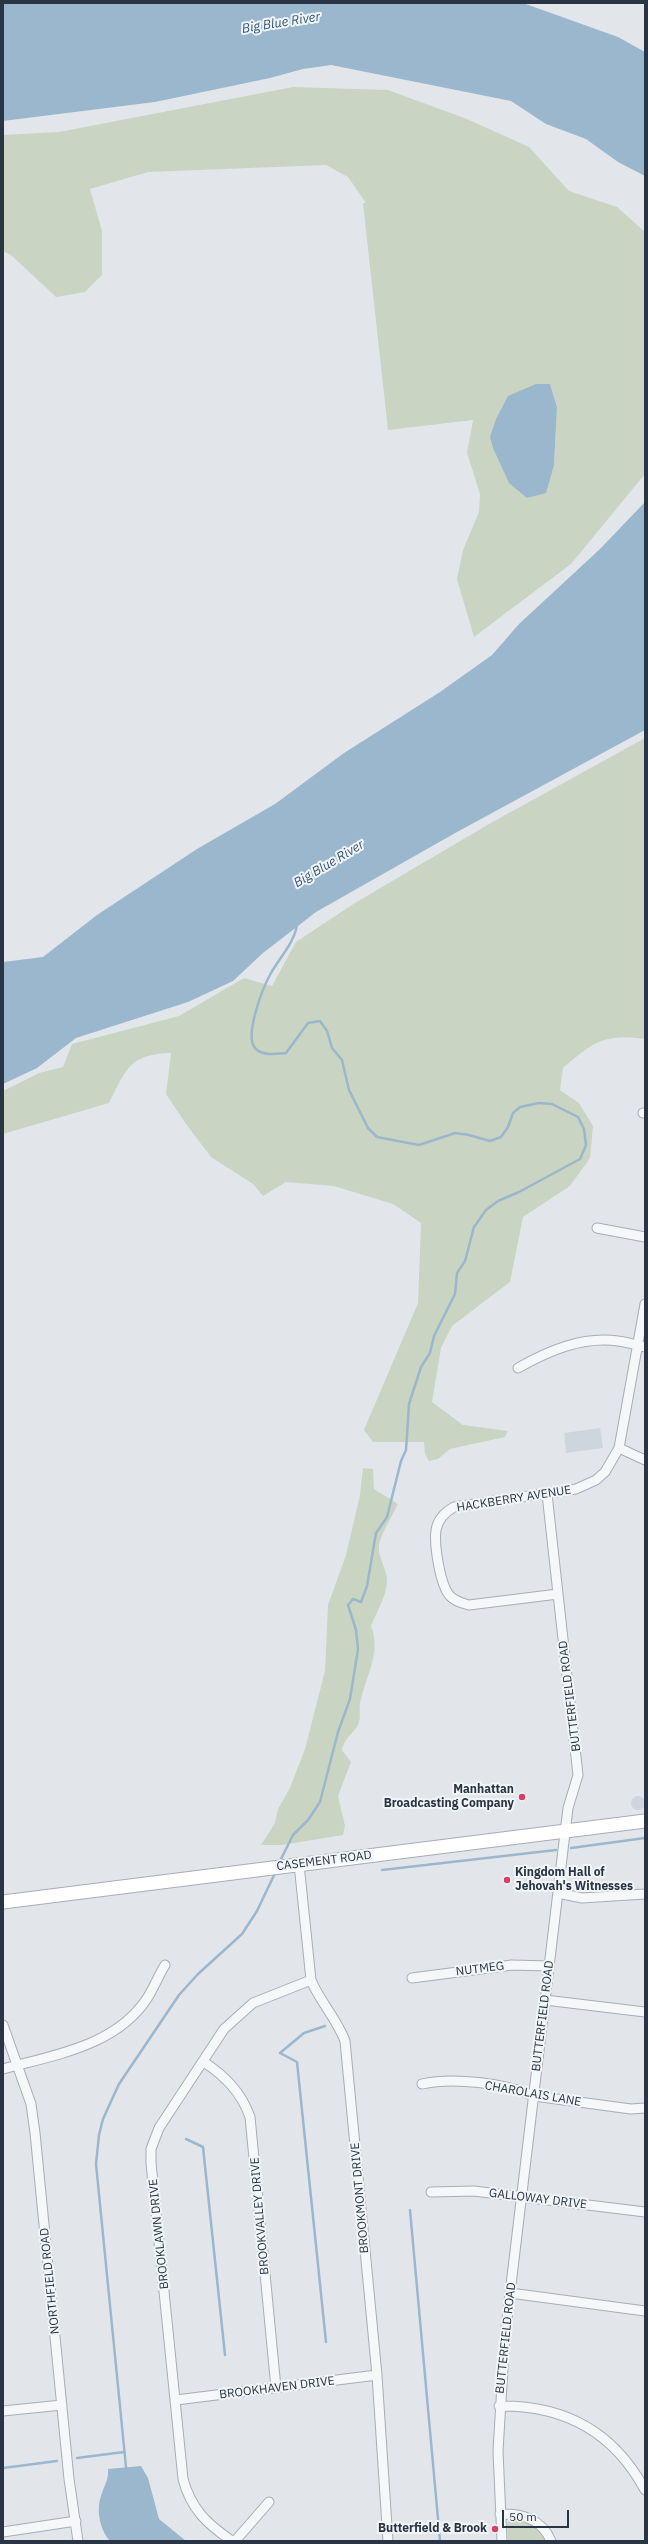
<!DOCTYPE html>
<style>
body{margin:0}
#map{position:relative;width:648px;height:2544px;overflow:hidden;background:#e2e6eb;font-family:"IBM Plex Sans",sans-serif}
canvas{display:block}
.frame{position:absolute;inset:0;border:4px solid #293544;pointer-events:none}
.scale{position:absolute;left:502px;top:2510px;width:67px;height:18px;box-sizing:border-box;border:2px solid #293544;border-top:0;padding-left:5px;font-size:12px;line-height:14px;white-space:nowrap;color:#293544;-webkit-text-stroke:3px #f2f5f8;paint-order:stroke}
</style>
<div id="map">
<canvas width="648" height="2544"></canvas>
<div class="frame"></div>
<div class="scale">50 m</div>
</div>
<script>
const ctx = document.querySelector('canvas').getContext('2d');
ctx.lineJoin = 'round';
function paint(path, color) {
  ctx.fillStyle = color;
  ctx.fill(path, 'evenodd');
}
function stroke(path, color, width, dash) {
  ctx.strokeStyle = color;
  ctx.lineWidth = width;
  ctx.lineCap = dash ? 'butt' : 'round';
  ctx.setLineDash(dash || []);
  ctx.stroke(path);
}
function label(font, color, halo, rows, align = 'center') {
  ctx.font = font + ' "IBM Plex Sans",sans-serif';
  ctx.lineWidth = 4;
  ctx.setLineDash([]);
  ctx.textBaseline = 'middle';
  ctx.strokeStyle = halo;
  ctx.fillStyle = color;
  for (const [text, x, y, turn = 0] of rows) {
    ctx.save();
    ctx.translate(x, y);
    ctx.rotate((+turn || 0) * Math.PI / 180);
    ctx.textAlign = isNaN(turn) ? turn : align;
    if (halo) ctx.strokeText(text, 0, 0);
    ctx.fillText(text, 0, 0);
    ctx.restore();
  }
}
paint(new Path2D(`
 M600,1428L603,1448L566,1453L564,1433Z
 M631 1803a7 7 0 1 1 14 0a7 7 0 1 1-14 0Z`), '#cfd5dd');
paint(new Path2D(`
 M293,87L388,90L467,119L529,147L569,191L617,207L645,232V474L571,564L474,637L457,579L463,550L479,512L480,494L467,453L473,420L388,430L363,203H366L348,177L326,165L148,172L90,189L102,231V275L85,292L56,297L11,255L3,251V135L59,132ZM550,384L557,407L554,465Z
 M645,738V1039C602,1034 594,1042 563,1068L560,1090L579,1103L593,1126L590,1158L570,1186L523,1217L510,1282L452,1326L441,1348L432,1402L463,1425L508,1431L505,1437L450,1449L438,1459L429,1461L425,1454L424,1442H373L364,1430L418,1303L421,1223L393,1204L334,1186L286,1182L263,1196L253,1184L211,1157L186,1124L166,1094L171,1053C129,1054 126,1070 109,1103L3,1134V1091L39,1073L63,1067L72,1044L179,1016L244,978L272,986L296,942L355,903L489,824Z
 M363,1468L373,1469L374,1489L398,1504C393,1514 379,1538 379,1546C378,1557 386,1568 387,1579C387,1596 377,1611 371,1626C382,1653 365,1677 360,1704C359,1710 361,1717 359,1722C356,1733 346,1734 342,1750L351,1762L338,1796L345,1826L343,1835L282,1845H261L275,1823L278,1809L290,1788L305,1749L325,1671L328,1605L346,1555L360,1495Z
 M510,2519C526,2517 539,2528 547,2541H508L507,2523Z`), '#c9d5c2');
paint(new Path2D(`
 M3,3H523L618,37L645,52V176L618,162L586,139L546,124L511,101L331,65L303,69L270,78L155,102L3,121Z
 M536,384H550L557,407L554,465L546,493L527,498L509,483L493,448L490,437L496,419L508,396Z
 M645,502V730L457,832L316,912L263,953L233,981L188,1002L76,1038L37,1068L3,1084V962L43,957L97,915L197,849L275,804L344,753L440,692L492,655L519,624L600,549Z
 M141,2466L148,2478L159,2519L186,2541H110C100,2530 96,2510 101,2496C104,2485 109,2480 108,2469Z`), '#9bb7cd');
stroke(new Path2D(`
 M571,1848L645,1838
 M279,1863L293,1835L308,1820L320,1802L338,1732L350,1699L358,1649L356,1630L348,1605L353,1599L361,1602L367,1586L376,1533L387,1517L401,1461L406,1450L409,1404L421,1367L430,1353L434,1336L455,1294L457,1273L465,1261L474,1227L486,1210L498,1201L519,1192L580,1159L586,1145L584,1129L578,1117L552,1104L539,1103L520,1107L513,1113L508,1127L501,1137L490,1141L469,1135L455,1133L419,1145L377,1137L368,1128L349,1090L342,1060L332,1048L327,1031L320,1021L308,1023L286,1053C276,1054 263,1056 256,1049C243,1038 263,987 271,973C280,957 294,943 297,925
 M382,1870L556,1850
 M325,2026L304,2033L280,2053L297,2062L326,2342
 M186,2139L203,2147L225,2355
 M410,2210L440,2541
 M77,2458L124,2452
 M126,2467L96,2164L99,2135L103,2119L119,2084L179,1995L198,1974L242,1934L257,1911L276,1871
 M3,2468L57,2461`), '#9bb7cd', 2.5);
const street = new Path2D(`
 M643,1113H645
 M597,1228L645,1237
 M518,1368C548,1351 582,1336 618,1341C627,1342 636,1345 645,1347
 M619,1448L645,1460
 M558,1594L469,1605C462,1603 456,1602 450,1596C440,1585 434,1545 436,1530C438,1519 445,1512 454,1507L576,1489L596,1480L605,1472L619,1448L645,1304
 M299,1864L311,1980C320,2002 337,2019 345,2041L377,2375L388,2541
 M558,1893L582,1898L645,1894
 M412,1978L512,1965L549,1966
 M545,2000L645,2012
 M3,2025L31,2104L35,2133L69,2479L78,2541
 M204,2062C226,2077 241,2092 250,2117L276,2388
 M3,2069C54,2055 117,2046 148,1997C154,1987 159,1975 165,1965
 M422,2084C453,2077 505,2083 534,2096L631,2109L645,2108
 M431,2192L474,2191L645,2212
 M510,2293L645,2311
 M176,2400L377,2375
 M499,2406C564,2405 614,2432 645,2490
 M3,2411L62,2405
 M500,2514C521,2513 542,2519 551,2541
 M3,2532L76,2521
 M232,2541C207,2524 191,2509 183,2479L151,2163V2149L159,2128L224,2029L253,2003L311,1980
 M235,2541L269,2502
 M502,2541L498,2451L505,2335L568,1808L578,1775L547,1494`);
const secondary = new Path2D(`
 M3,1902L645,1821`);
stroke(street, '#a7adb6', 11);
stroke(secondary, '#a7adb6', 15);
stroke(street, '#f5f7f9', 9);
stroke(secondary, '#fff', 13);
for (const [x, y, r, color] of [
 [522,1797,4,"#d74062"],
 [507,1880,4,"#d74062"],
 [495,2529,4,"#d74062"]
]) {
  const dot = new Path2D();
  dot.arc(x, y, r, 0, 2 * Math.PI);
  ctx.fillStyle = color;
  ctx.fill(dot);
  stroke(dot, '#f2f5f8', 1.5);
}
label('12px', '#293544', '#f2f5f8', [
 ["HACKBERRY AVENUE",514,1499,-9],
 ["BUTTERFIELD ROAD",570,1696,-97],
 ["CASEMENT ROAD",324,1861,-7],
 ["NUTMEG",480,1969,-7],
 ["BUTTERFIELD ROAD",543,2016,-83],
 ["CHAROLAIS LANE",533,2094,10],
 ["BROOKMONT DRIVE",360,2198,-95],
 ["GALLOWAY DRIVE",538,2199,7],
 ["BROOKVALLEY DRIVE",260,2216,-95],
 ["BROOKLAWN DRIVE",159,2234,-96],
 ["NORTHFIELD ROAD",50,2281,-96],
 ["BUTTERFIELD ROAD",506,2338,-84],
 ["BROOKHAVEN DRIVE",277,2388,-7]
]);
label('bold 12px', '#293544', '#f2f5f8', [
 ["Manhattan",514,1790],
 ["Broadcasting Company",514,1804],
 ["Kingdom Hall of",515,1873,"left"],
 ["Jehovah's Witnesses",515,1887,"left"],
 ["Butterfield & Brook",487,2529]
], 'right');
label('italic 13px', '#30577b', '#f2f5f8', [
 ["Big Blue River",281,23,-9],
 ["Big Blue River",329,864,-31]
]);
</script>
